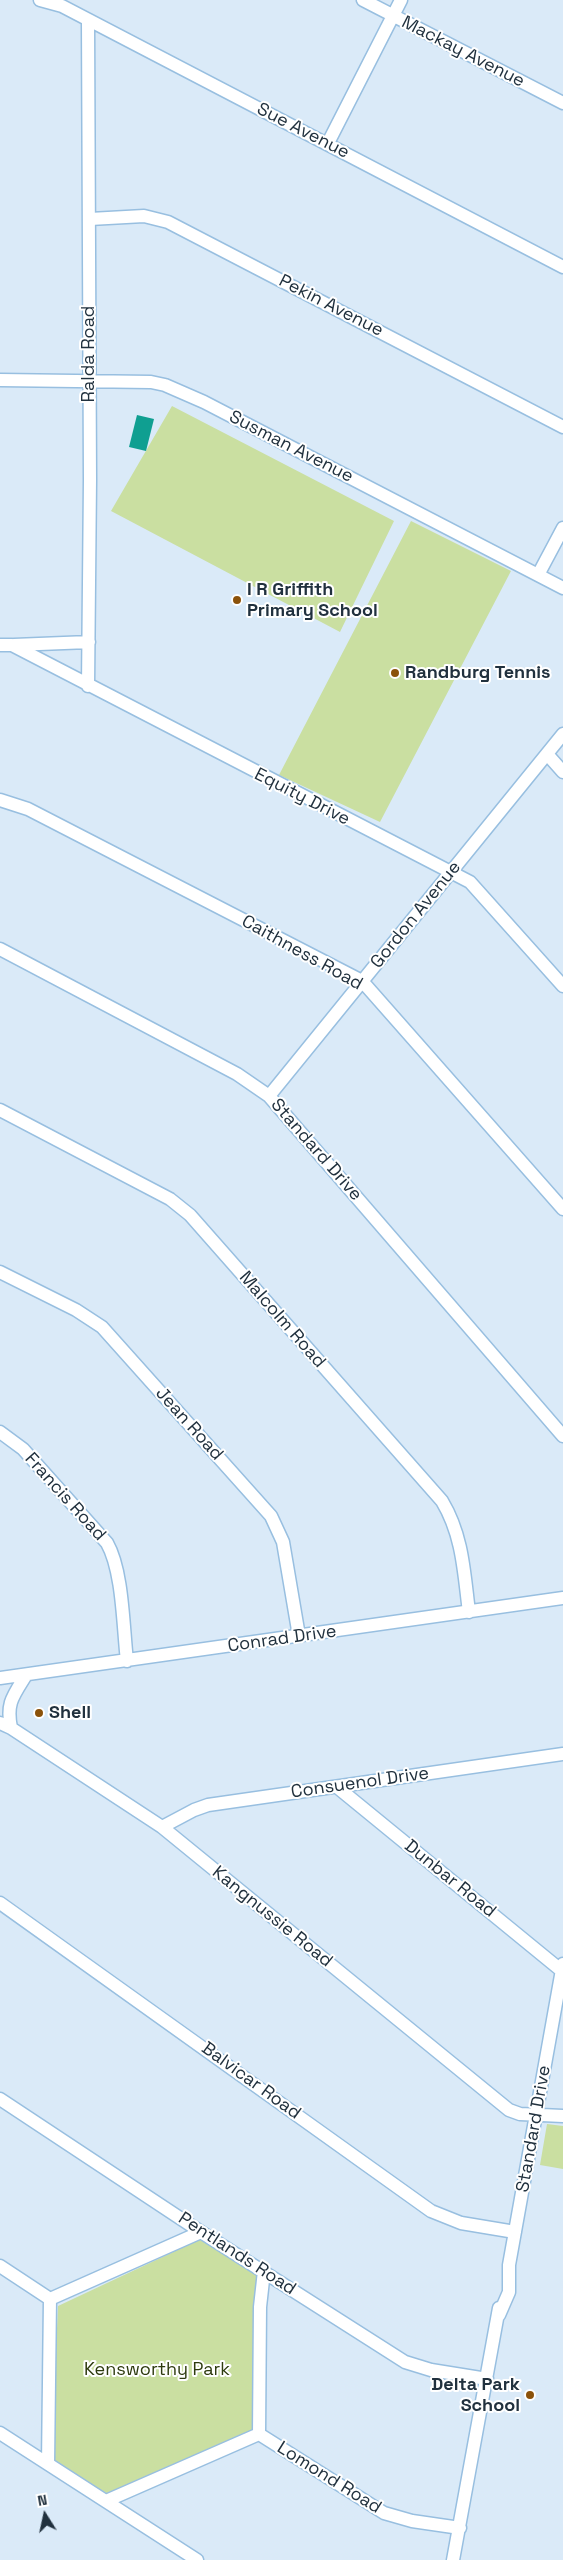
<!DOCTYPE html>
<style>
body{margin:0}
#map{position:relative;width:563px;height:2560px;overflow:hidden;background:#daeaf8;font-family:"Space Grotesk",sans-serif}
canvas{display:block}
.north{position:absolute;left:20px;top:2490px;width:50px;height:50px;-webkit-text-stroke:4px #fff;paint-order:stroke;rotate:350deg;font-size:14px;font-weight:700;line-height:20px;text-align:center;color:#21313e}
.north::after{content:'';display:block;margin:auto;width:18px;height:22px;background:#21313e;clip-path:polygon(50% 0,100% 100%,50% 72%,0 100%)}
</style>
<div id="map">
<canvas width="563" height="2560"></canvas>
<div class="north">N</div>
</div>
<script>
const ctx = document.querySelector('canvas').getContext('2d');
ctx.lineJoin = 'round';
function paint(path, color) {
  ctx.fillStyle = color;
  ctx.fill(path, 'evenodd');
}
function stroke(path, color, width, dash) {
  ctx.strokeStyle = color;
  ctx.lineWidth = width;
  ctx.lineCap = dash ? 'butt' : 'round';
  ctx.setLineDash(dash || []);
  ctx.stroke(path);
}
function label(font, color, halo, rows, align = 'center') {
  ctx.font = font + ' "Space Grotesk",sans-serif';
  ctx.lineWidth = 4;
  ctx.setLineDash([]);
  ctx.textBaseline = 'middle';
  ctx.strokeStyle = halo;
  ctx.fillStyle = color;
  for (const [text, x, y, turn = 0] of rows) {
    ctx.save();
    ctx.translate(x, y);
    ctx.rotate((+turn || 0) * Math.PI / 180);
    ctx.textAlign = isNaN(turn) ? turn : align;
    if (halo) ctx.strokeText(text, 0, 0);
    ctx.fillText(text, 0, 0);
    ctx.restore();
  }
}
paint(new Path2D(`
 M172,406L394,521L340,632L111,511Z
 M411,521L511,571L380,822L279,775Z
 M547,2124L563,2126V2169L540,2165Z
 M203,2238L262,2279L257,2434L117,2499L51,2461L58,2306Z`), '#cadfa1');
paint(new Path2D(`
 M137,415L154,419L146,451L129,447Z`), '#0f9f91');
const minor = new Path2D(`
 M40,0L62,6L563,267
 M363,0L563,103
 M88,21L90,480L88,686
 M328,143L401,0
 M90,219L144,216L168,222L563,427
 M0,380L151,382L165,385L204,402L563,588
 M538,575L563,528
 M0,645H12L470,882L563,986
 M14,645L89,642
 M547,754L563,772
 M0,800L28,809L362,981L563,1209
 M0,949L237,1074L269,1096L563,1436
 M269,1096L563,734
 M0,1110L170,1199L190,1215L442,1501C463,1536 464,1573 469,1612
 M0,1272L76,1310L102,1327L271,1516L283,1542L299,1636
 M0,1432L23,1449L107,1543C123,1571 123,1627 127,1661
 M0,1678L563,1598
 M0,1723L11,1728L162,1827L509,2110L520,2114L563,2116
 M11,1728C6,1703 13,1696 26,1675
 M337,1787L562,1971
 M162,1827L194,1810L208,1805L563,1754
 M0,1903L431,2211L461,2223L515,2232
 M0,2099L201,2232L405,2362L431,2370L487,2379
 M0,2266L50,2299
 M499,2315L509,2292V2265L563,1964
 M0,2433L197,2560
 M259,2434L384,2513L412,2521L460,2528
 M48,2464L50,2299L201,2232
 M106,2501L259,2434L260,2307L264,2271
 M453,2560L499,2308`);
stroke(minor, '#98bfe0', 15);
stroke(minor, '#fff', 12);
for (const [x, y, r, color] of [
 [237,600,5,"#8b520a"],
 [395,673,5,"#8b520a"],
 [39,1713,5,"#8b520a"],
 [530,2395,5,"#8b520a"]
]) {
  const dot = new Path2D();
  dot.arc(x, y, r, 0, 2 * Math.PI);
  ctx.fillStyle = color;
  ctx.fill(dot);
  stroke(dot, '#fff', 2);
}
label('18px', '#21313e', '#fff', [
 ["Mackay Avenue",463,52,27],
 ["Sue Avenue",303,131,27],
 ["Pekin Avenue",331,306,27],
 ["Ralda Road",89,354,-90],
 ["Susman Avenue",291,447,27],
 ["Equity Drive",302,797,27],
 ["Gordon Avenue",416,915,-51],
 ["Caithness Road",302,953,29],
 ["Standard Drive",316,1150,49],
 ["Malcolm Road",282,1320,49],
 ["Jean Road",189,1424,48],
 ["Francis Road",65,1497,48],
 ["Conrad Drive",282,1639,-8],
 ["Consuenol Drive",360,1783,-8],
 ["Dunbar Road",450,1879,39],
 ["Kangnussie Road",272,1917,39],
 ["Balvicar Road",251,2081,36],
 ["Standard Drive",534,2129,-80],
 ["Pentlands Road",237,2254,33],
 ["Lomond Road",329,2478,32]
]);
label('bold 18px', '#21313e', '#fff', [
 ["I R Griffith",247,590],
 ["Primary School",247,611],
 ["Randburg Tennis",405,673],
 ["Shell",49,1713],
 ["Delta Park",520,2385,"right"],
 ["School",520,2406,"right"]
], 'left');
label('18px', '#2e3b0f', '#fff', [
 ["Kensworthy Park",157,2370]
]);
</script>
